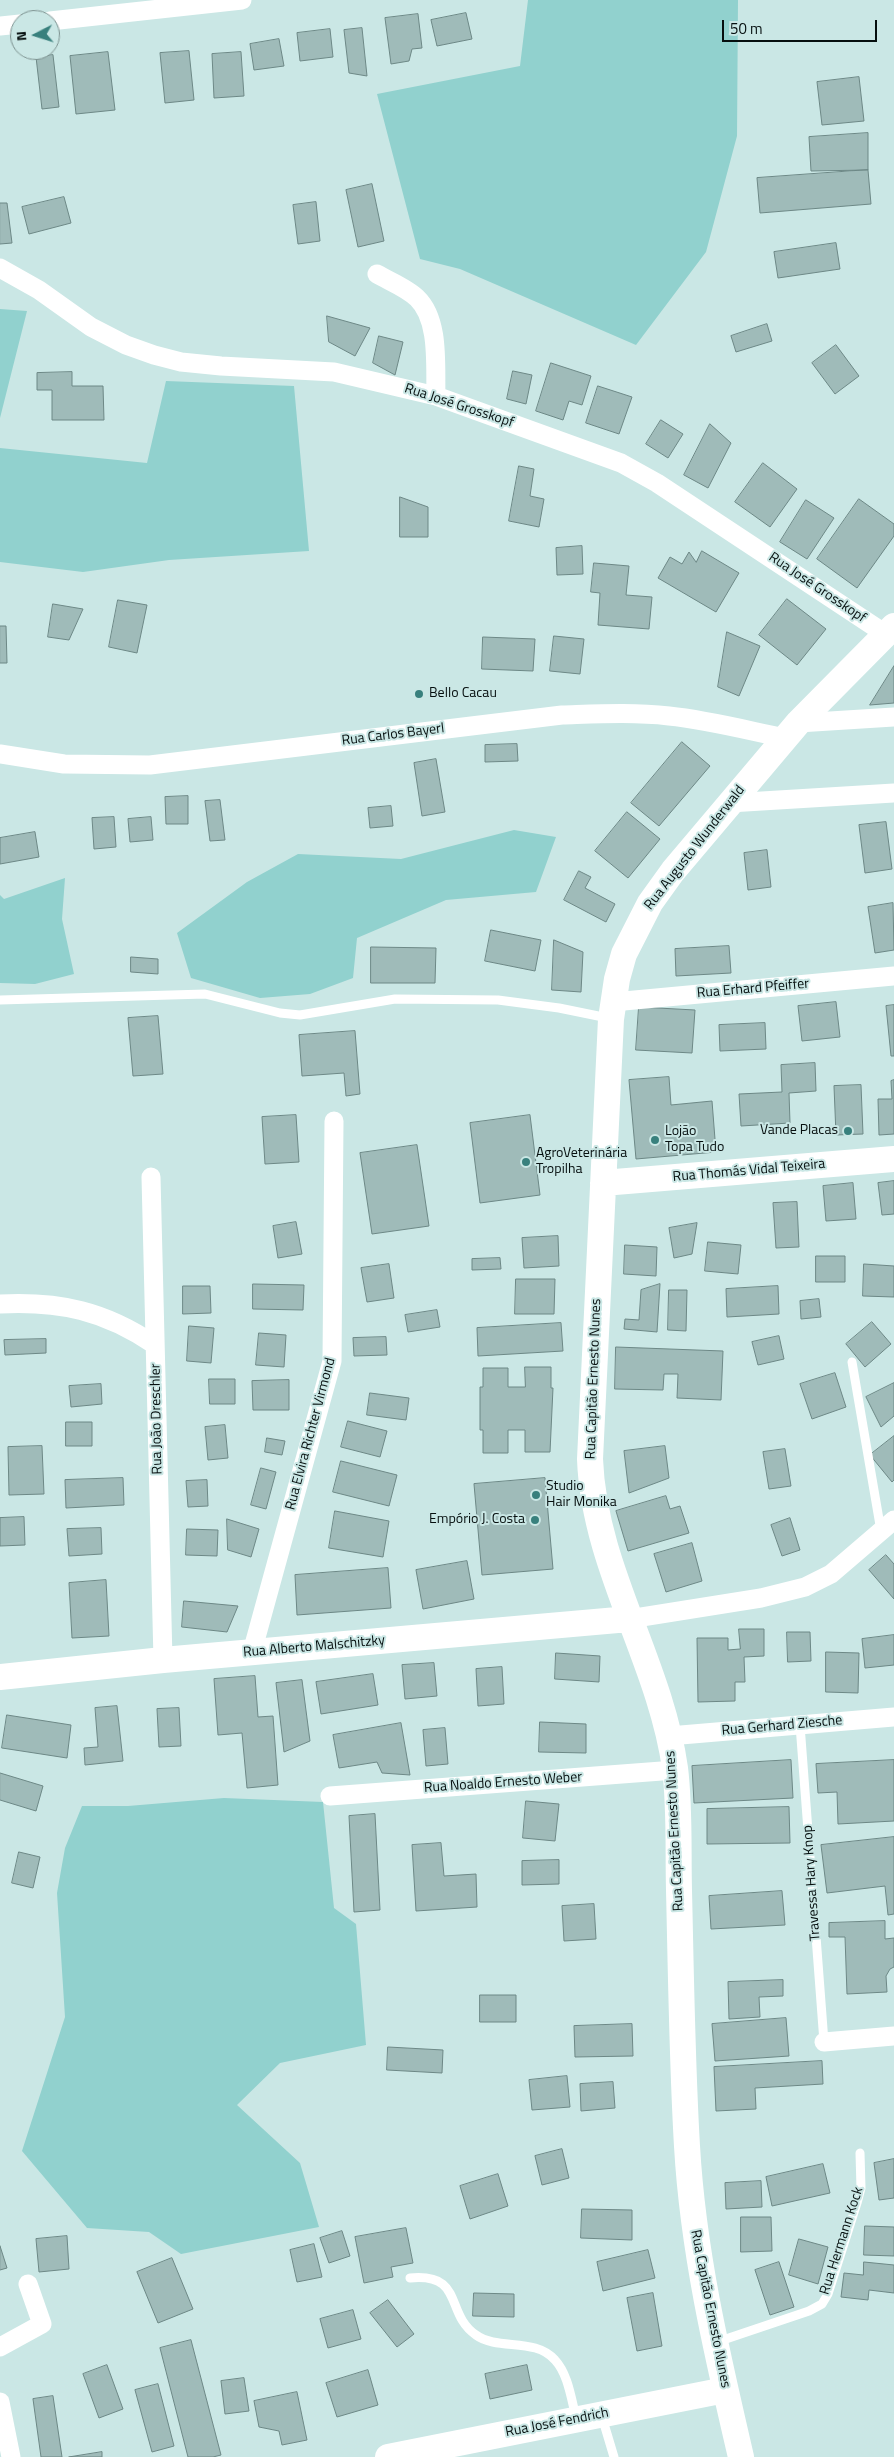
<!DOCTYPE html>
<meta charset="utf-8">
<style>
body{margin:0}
#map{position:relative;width:894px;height:2457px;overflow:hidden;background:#cae7e5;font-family:"Titillium Web",sans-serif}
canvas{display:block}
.north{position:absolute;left:10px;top:10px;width:50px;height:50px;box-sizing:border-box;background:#cae7e5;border:1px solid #7c918f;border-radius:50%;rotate:265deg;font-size:14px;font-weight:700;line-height:20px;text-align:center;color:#060f0f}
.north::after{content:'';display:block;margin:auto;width:18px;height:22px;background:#38807d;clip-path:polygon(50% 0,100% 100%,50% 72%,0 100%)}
.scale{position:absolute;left:722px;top:20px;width:155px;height:22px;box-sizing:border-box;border:2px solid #060f0f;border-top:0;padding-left:6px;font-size:15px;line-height:18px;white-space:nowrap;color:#060f0f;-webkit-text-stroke:4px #cae7e5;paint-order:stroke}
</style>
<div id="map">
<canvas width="894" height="2457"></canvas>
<div class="north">N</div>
<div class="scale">50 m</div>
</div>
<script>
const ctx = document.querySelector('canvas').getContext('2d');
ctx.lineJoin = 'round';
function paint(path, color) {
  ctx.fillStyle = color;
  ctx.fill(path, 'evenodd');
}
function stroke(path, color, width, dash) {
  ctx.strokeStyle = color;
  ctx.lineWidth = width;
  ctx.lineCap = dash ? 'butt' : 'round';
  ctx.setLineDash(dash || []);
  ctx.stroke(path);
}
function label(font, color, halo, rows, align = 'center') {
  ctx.font = font + ' "Titillium Web",sans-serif';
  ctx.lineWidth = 4;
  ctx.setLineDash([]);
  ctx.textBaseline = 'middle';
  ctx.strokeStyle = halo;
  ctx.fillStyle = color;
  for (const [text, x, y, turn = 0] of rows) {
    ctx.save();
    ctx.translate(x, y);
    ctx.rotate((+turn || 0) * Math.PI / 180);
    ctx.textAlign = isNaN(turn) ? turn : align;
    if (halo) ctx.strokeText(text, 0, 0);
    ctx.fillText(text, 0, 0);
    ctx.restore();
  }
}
paint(new Path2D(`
 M528,0H738L737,136L706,252L636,345L460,269L420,259L377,94L520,66Z
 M0,309L27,311L0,418Z
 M166,381L294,386L309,551L169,560L83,572L0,562V448L147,463Z
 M514,830L556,837L536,892L446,900L357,938L353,978L310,994L260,998L191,978L177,933L247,882L298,854L401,859Z
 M65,878L62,919L74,974L35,984L0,983V895L4,899Z
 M224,1798L323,1802L334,1908L356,1924L366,2045L280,2063L237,2105L300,2163L319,2227L181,2254L149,2232L87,2228L22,2151L65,2017L57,1893L65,1848L82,1806H128Z`), '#91d1ce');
const building = new Path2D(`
 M466,13L472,39L437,46L431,20Z
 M418,14L422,48L412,49L409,61L391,64L385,18Z
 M362,28L367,76L349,73L344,30Z
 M330,29L333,57L300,61L297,33Z
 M279,39L284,66L254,70L250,44Z
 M189,51L194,100L165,103L160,53Z
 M108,52L115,110L76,114L70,56Z
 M241,52L244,96L214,98L212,54Z
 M53,55L59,107L42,109L36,57Z
 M859,77L864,121L822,125L817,82Z
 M868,133V170L811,171L809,137Z
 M868,170L871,204L760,213L757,178Z
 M372,184L384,241L358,247L346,190Z
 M64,197L71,223L29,234L22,207Z
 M316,202L320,241L298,244L293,205Z
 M0,203H7L12,243L0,244Z
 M836,243L840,269L778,278L774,252Z
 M327,316L370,328L355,356L329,342Z
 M767,324L772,341L736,352L731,336Z
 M379,336L403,342L395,375L373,363Z
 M836,345L859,376L835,394L812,363Z
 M551,363L591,376L582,405L569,401L563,420L536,411Z
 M513,371L532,375L526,404L507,399Z
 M72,372V386H103L104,420H52V390H37V373Z
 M598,386L632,397L619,434L586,423Z
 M661,420L683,434L668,458L646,444Z
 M710,424L731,443L708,488L684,475Z
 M763,463L797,489L770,527L735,502Z
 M519,466L534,469L530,496L544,499L539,527L509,521Z
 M400,497L428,507V537H400Z
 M859,499L894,524V536L857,588L817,559Z
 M806,500L834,518L807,559L780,542Z
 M582,546L583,574L557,575L556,548Z
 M702,551L739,573L716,612L658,578L670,557L682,564L689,552L696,562Z
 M594,563L629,566L626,595L652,597L649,629L598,625L600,593L591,592Z
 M787,599L826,629L797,665L759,635Z
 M118,600L147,605L137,653L109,647Z
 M53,604L83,609L69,640L48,637Z
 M0,626H6L7,663H0Z
 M727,632L760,646L739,696L718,687Z
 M554,636L584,639L580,674L550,671Z
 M483,637L535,639L533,671L482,669Z
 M894,666V703L870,705Z
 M682,742L710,766L659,826L631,803Z
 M517,744L518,761L485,762V745Z
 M436,759L445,812L422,816L414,763Z
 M188,796V824H166L165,797Z
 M220,800L225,840L210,841L205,801Z
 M391,806L393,826L370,828L368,808Z
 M627,812L660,839L628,878L595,851Z
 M114,817L116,847L94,849L92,818Z
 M151,817L153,840L130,842L128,819Z
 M886,822L892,869L865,873L859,825Z
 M35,832L39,857L0,864V838Z
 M767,850L771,887L748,890L744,853Z
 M579,871L591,877L585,888L615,904L606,922L564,900Z
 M893,903L894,950L875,953L868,907Z
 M491,930L541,940L535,971L485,961Z
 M554,940L583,952L581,992L552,990Z
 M729,946L731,973L676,976L675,949Z
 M371,947L436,948L435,983H371Z
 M131,957L158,959V974L131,972Z
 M836,1002L840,1037L802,1041L798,1006Z
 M894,1005V1056H891L886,1006Z
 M639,1007L695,1010L692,1053L636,1050Z
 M158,1016L163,1074L133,1076L128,1018Z
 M765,1023L766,1049L720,1051L719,1025Z
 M355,1031L360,1094L346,1096L344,1073L302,1076L299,1035Z
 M815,1063L816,1091L789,1093L790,1123L741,1126L739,1094L782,1092L781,1065Z
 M669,1077L671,1105L712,1101L716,1152L636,1159L629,1080Z
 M894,1080V1134L879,1135L878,1099H892L891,1081Z
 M861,1085L863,1134L836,1135L834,1086Z
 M296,1115L299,1162L265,1164L262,1117Z
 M530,1115L540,1195L480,1203L470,1123Z
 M417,1145L429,1226L372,1234L360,1153Z
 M894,1181V1214L882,1215L878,1183Z
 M853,1183L856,1219L826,1221L823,1186Z
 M797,1202L799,1247L776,1248L773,1203Z
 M296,1222L302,1254L278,1258L273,1226Z
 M697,1223L692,1254L674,1258L669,1228Z
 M558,1236L559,1266L524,1268L522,1238Z
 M708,1242L741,1245L738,1274L705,1271Z
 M625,1245L657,1247L656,1276L624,1274Z
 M816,1256H845V1282H816Z
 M500,1258L501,1269L472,1270V1259Z
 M389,1264L394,1298L367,1302L361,1268Z
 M864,1264L894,1266V1297L863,1296Z
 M516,1279H555L554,1314H515Z
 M253,1284L304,1285L303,1310L253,1309Z
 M660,1284L657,1332L624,1329L625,1319L639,1320L641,1290Z
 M183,1286H210L211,1313L183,1314Z
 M778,1286L779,1314L727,1317L726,1289Z
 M669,1290H687L686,1331L668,1330Z
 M819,1299L821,1317L801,1319L800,1301Z
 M437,1310L440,1327L408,1332L405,1315Z
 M872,1322L891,1344L865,1367L846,1344Z
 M561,1323L563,1351L478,1356L477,1328Z
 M189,1326L214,1328L211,1363L187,1361Z
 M259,1333L286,1335L284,1367L256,1365Z
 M779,1336L784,1359L758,1365L752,1342Z
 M386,1337L387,1355L354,1356L353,1338Z
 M46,1339V1353L5,1355L4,1340Z
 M616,1347L723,1351L721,1400L677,1398L678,1374H664L663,1390L615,1389Z
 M525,1367H551V1388H553L550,1452H525V1430H508V1453H483V1430H480V1387H483V1368H508V1387H525Z
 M835,1373L846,1407L812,1419L800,1384Z
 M209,1379H235V1404H210Z
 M289,1380V1410H253L252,1381Z
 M894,1383V1416L881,1427L866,1397Z
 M101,1384L102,1404L71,1407L69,1386Z
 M370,1393L409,1398L406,1420L367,1415Z
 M348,1421L387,1431L380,1457L341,1447Z
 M66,1422H92V1446H66Z
 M225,1425L228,1458L208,1460L205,1427Z
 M894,1436V1480L892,1482L870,1455Z
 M267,1438L285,1441L282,1455L265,1452Z
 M42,1446L44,1494L9,1495L8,1447Z
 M665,1446L669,1478L629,1493L624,1451Z
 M785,1449L791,1486L769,1489L763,1452Z
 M341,1461L397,1475L389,1506L333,1492Z
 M261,1468L276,1472L266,1509L251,1505Z
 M123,1478L124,1505L66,1508L65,1480Z
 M545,1478L553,1569L482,1575L474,1484Z
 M207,1480L208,1506L188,1507L186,1481Z
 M666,1496L670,1509L680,1506L689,1533L628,1551L616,1511Z
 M335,1511L389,1521L383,1557L329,1548Z
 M24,1517L25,1545L0,1546V1518Z
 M790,1518L800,1550L782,1556L771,1525Z
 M227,1519L259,1529L251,1557L228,1550Z
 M101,1528L102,1554L69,1556L67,1529Z
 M187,1529L218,1530L217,1556L186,1555Z
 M692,1543L702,1581L666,1592L654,1554Z
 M886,1555L894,1564V1599L869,1570Z
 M467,1561L474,1599L423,1609L416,1570Z
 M388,1568L391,1608L297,1615L295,1575Z
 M106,1580L109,1636L72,1638L69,1583Z
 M184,1601L238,1606L227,1632L182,1627Z
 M739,1629H764V1656L744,1657L745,1682H735V1701L698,1702L697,1638H728V1650L740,1649Z
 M787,1632H810L811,1661L788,1662Z
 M894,1635V1665L865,1668L862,1639Z
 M826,1652L859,1653L858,1693L826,1692Z
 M556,1653L600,1656L599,1682L555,1679Z
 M434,1663L437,1696L405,1699L402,1665Z
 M502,1667L504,1704L478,1706L476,1669Z
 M373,1674L378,1705L321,1714L316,1682Z
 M255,1676L258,1717L273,1716L278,1785L247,1788L242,1733L218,1735L214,1679Z
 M302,1680L310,1741L284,1752L276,1683Z
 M117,1706L123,1761L85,1765L84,1748L98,1747L95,1708Z
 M179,1708L181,1746L159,1747L157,1709Z
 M7,1715L71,1725L67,1758L2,1748Z
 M540,1722L586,1724V1753L539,1752Z
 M401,1723L410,1775L382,1773L377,1762L339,1768L333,1735Z
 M445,1728L448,1764L426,1766L423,1730Z
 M791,1760L793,1798L694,1803L692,1766Z
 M894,1760V1821L838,1824L837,1792L818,1793L816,1764Z
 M0,1773L43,1786L36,1811L0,1800Z
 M526,1801L559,1804L555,1841L523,1838Z
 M789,1807L790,1843L707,1844V1809Z
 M375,1814L380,1910L354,1912L349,1816Z
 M894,1837V1914L888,1915L885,1886L827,1893L821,1845Z
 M441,1843L444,1876L476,1874L477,1907L416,1911L412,1845Z
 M19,1852L40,1857L33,1888L12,1883Z
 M559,1860V1884L522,1885V1861Z
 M782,1891L785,1925L711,1929L709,1896Z
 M594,1904L596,1939L564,1941L562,1906Z
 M885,1921V1939L894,1938V1967L890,1969L886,1976L887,1992L847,1994L845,1937H829V1923Z
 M783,1980V1996L759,1997L760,2017L729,2019L728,1982Z
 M480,1995H516V2022H480Z
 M786,2018L789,2056L715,2061L712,2024Z
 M632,2024L633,2056L575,2057L574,2026Z
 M388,2047L443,2050L442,2073L387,2070Z
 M822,2061L823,2084L755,2088L756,2109L716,2111L714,2067Z
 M567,2076L570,2107L532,2110L529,2080Z
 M613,2082L615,2108L581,2111L580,2084Z
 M562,2149L569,2178L542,2185L535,2156Z
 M894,2159V2198L879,2200L874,2163Z
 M823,2164L830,2193L772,2206L766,2177Z
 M498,2174L508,2206L470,2219L460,2186Z
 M761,2181L762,2207L726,2209L725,2183Z
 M582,2209L632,2210V2240L581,2238Z
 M741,2217H771L772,2251L741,2252Z
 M865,2226L894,2227V2256L864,2255Z
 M406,2228L413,2263L391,2267L393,2277L364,2283L355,2237Z
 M342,2231L350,2256L329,2263L320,2238Z
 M67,2236L69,2269L39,2272L36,2239Z
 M799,2239L828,2247L818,2284L789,2275Z
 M314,2244L322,2277L297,2282L290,2250Z
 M0,2246L7,2268L0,2270Z
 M648,2250L655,2278L603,2291L597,2262Z
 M172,2258L193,2309L158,2323L137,2272Z
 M779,2262L794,2307L770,2315L755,2270Z
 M864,2262L894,2265V2293L869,2290L868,2300L841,2297L844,2273L863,2275Z
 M474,2293L514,2294V2317L473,2316Z
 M653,2293L662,2346L637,2351L627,2298Z
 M388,2300L414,2334L397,2347L370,2313Z
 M353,2310L361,2339L328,2348L320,2319Z
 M191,2340L221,2455L213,2457H188L160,2348Z
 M107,2365L123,2409L99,2418L83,2374Z
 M527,2365L532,2390L490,2399L485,2374Z
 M368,2370L378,2405L337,2417L326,2383Z
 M244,2378L249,2411L225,2414L221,2381Z
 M158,2384L174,2446L152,2452L135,2390Z
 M297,2392L307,2440L282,2445L279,2431L259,2427L254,2401Z
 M53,2396L62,2457H41L33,2399Z
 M102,2452V2457H69Z`);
paint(building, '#9fbbb9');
stroke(building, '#6d8886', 1);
stroke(new Path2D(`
 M0,1000L205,994L280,1013L300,1015L395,999L498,1000L559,1008L608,1018
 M852,1362L881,1531
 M800,1725L824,2042
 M410,2278C465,2273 444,2313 476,2335C498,2351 535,2337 555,2360C568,2374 571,2398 576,2417
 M717,2342L809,2311L822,2304L828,2294L857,2203L861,2188L860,2153
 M602,2417L614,2457`), '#fff', 9);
stroke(new Path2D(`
 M50,21L242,0
 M0,26L20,24
 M0,268L39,290L91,327L126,345L154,355L181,362L221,366L334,372L436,396L621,463L657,483L887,635
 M377,274C389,281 407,288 417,298C440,320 435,366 436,396
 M798,723L894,717
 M0,754L64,764L150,765L562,715C597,714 633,712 669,716C708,720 746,730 785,738
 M729,803L894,793
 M613,1002L894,976
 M151,1177L163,1660
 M0,1304C60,1301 105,1311 155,1345
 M629,1619L761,1598L805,1587L831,1574L894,1520
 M252,1652L332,1361L334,1121
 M669,1736L894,1717
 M330,1796L675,1770
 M824,2042L894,2036
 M0,2347L42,2324L28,2284
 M0,2402L11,2457`), '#fff', 19);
stroke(new Path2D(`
 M603,1183L894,1159
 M0,1677L163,1660L629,1619
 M388,2457L725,2390
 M741,2457C717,2354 693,2252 687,2146C682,2061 681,1975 679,1890C678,1850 680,1808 675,1768C660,1661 594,1568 590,1459L611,1019L617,979L624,954L650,903L673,871L798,723L894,626`), '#fff', 26);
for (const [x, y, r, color] of [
 [419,694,5,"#38807d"],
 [848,1131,5,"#38807d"],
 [655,1140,5,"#38807d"],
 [526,1162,5,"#38807d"],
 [536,1495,5,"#38807d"],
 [535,1520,5,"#38807d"]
]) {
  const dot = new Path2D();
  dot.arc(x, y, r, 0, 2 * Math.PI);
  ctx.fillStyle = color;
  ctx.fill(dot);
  stroke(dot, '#cae7e5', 2);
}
label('14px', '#060f0f', '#cae7e5', [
 ["Rua José Grosskopf",459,406,18],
 ["Rua José Grosskopf",817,588,34],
 ["Rua Carlos Bayerl",393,735,-7],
 ["Rua Augusto Wunderwald",695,848,-52],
 ["Rua Erhard Pfeiffer",753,989,-5],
 ["Rua Thomás Vidal Teixeira",749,1171,-5],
 ["Rua Capitão Ernesto Nunes",594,1379,-88],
 ["Rua João Dreschler",157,1419,-91],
 ["Rua Elvira Richter Virmond",311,1434,-75],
 ["Rua Alberto Malschitzky",314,1647,-5],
 ["Rua Gerhard Ziesche",782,1726,-5],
 ["Rua Noaldo Ernesto Weber",503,1783,-4],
 ["Rua Capitão Ernesto Nunes",675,1831,-93],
 ["Travessa Hary Knop",812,1883,-94],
 ["Rua Hermann Kock",842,2241,-72],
 ["Rua Capitão Ernesto Nunes",710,2309,79],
 ["Rua José Fendrich",557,2423,-11]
]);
label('14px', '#060f0f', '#cae7e5', [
 ["Bello Cacau",429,694],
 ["Vande Placas",838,1131,"right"],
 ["Lojão",665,1132],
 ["Topa Tudo",665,1148],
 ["AgroVeterinária",536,1154],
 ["Tropilha",536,1170],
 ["Studio",546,1487],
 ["Hair Monika",546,1503],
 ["Empório J. Costa",525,1520,"right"]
], 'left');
</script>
